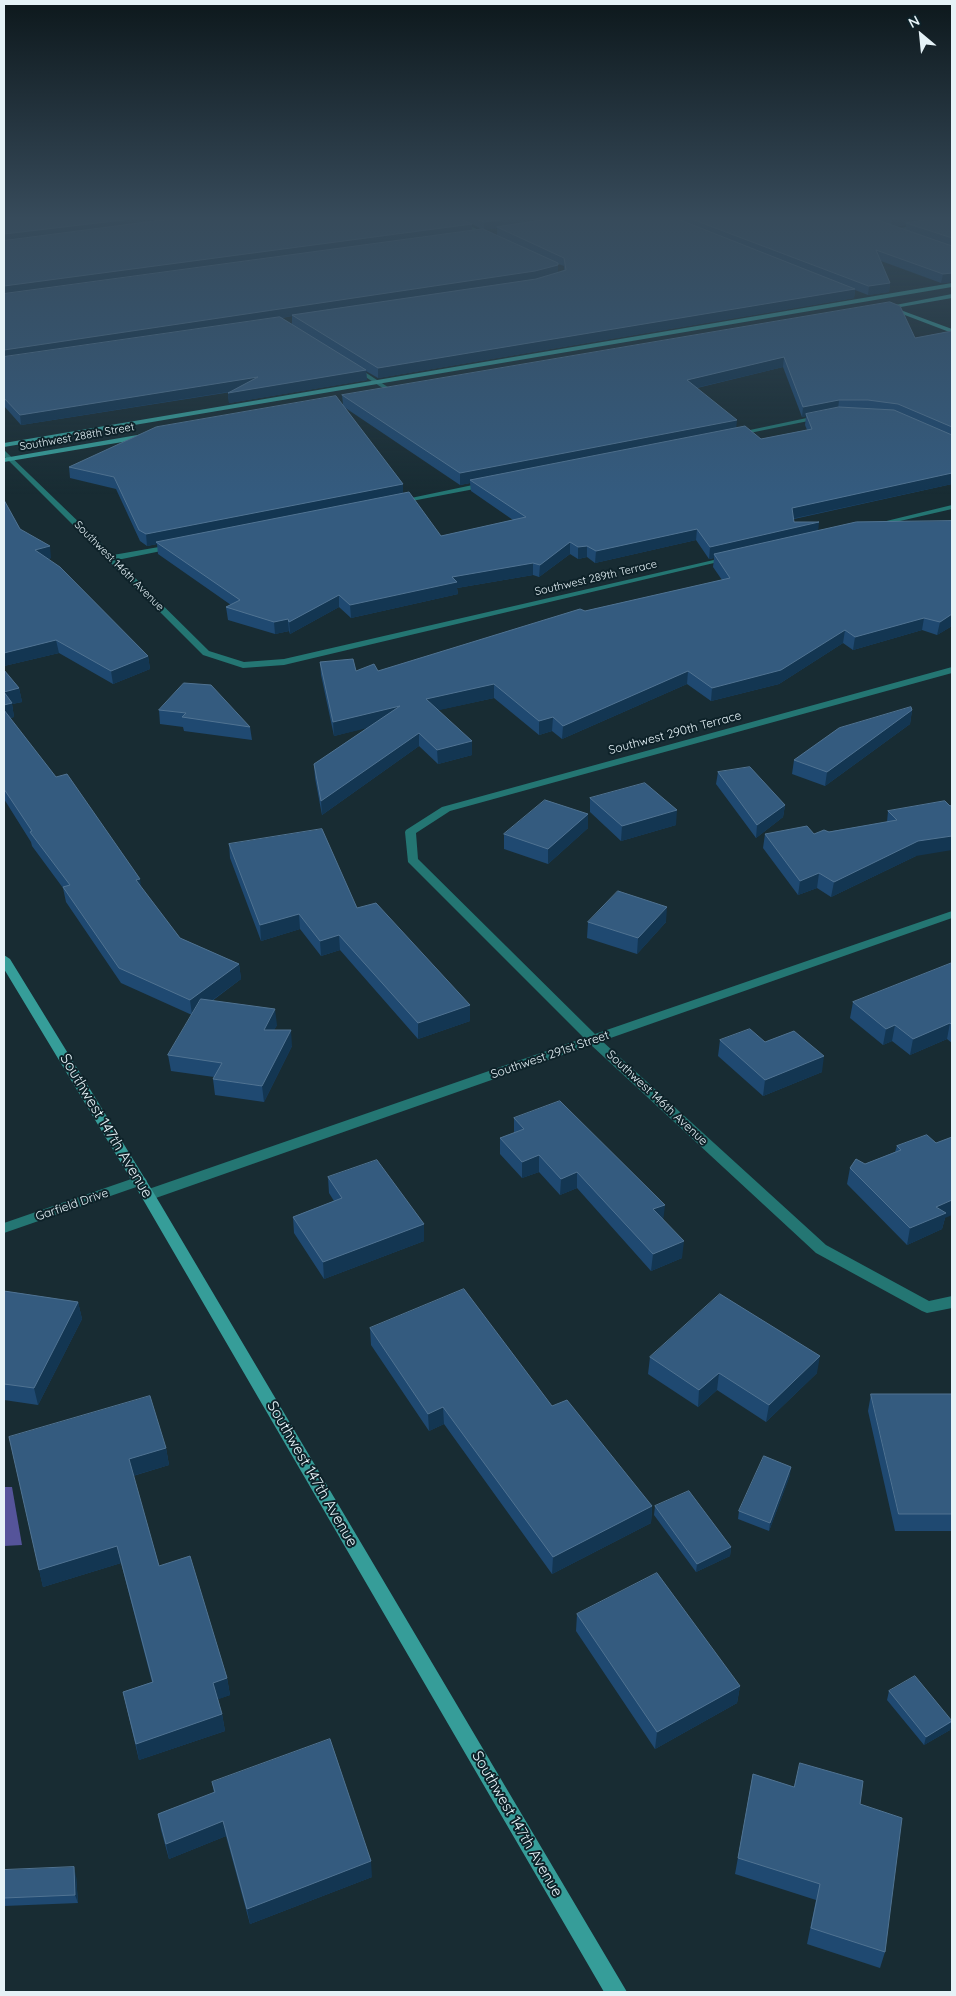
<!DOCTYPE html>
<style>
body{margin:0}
#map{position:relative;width:956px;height:1996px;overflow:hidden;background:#182c33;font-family:Quicksand,sans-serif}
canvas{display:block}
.frame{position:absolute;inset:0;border:5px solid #e5f2f7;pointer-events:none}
.north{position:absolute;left:896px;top:10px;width:50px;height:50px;-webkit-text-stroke:4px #0e2229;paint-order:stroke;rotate:332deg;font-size:14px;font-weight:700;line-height:20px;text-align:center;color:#e5f2f7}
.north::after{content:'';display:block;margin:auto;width:18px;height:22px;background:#e5f2f7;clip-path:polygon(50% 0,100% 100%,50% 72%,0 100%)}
</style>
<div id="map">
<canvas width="956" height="1996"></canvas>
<div class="frame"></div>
<div class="north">N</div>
</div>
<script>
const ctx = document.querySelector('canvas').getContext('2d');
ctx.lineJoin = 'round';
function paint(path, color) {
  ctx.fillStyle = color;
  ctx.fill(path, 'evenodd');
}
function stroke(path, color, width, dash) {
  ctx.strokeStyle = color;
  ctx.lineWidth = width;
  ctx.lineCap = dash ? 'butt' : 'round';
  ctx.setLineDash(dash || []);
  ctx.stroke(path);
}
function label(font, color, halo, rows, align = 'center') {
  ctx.font = font + ' Quicksand,sans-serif';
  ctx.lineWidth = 4;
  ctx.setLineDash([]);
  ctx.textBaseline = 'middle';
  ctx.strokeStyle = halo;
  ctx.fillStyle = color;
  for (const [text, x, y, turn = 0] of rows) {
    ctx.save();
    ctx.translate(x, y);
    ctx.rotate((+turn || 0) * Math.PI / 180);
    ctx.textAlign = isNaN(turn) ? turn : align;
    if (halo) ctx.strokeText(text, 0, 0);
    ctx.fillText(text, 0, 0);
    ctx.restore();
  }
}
paint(new Path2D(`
 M4,1487H12L22,1545L4,1546Z`), '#55549a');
paint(new Path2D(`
 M442,216H448L494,237L489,238Z
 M952,219V223L891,232L888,230Z
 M352,364L354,365L397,393L392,394L350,367Z
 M821,415L824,417L823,418L735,436L731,434Z
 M4,450L113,555L176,544V548L117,560L209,651L244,662L284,659L731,556L735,558L284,665L243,668L203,655L4,456Z
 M487,482L491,484L490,486L396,504L392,502Z
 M952,505V509L874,527L870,525Z
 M952,667V673L450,811L416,833L418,859L595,1034L952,911V918L602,1041L826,1245L929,1301L952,1296V1308L927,1313L922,1311L816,1253L591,1045L153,1199H143L141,1195L143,1191L584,1038L408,862L405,832L406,830L442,807Z
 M140,1176L145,1178L147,1181L145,1184L4,1233V1223Z`), '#247673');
paint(new Path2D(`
 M952,283V287L4,447V443Z
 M952,294V298L895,308L952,329V333L889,309L880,308Z
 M149,433L153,435L152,437L4,462V458Z
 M4,955L10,959L155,1195L627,1992H604L141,1196L4,969Z`), '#369d99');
paint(new Path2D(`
 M4,216H952V282L941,283L881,261L890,283L889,292L868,295L855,290L854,298L378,378L366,371L367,380L229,403L228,393L231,392L21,425L4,406ZM472,224L481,229L472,230ZM906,225V229L896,226H900ZM497,228V235L486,230ZM558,264L564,266V270L558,272ZM292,316V324L282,318Z
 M952,331V484L794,519V522L818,530L952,521V626L937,635L922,630L853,650L843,643L779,684L711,701L687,684L562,739L552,731L539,735L494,698L438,710L472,755L438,764L419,746L322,815L315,778L314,764L369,727L334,736L321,675L320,662L356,671H378L585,611L722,580L713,567L714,558L709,559L696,540L595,563L587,557L578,559L570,554L539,577L533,575L457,588L458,594L351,618L339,607L290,634L289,631L275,634L228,620L226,607L231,605L158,554L157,544L147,546L140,541L116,489L70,478L69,467L343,404L342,395L915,338ZM783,367L802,417L806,416L805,425L807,430L761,439L736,428L697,388ZM344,407L460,485L470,483L471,491L513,520L441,536L403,493V484Z
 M4,500L20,529L51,558L48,559L148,656L150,669L113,684L59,653L4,666Z
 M4,670L19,688L22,702L12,704L14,717L10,718L180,938L239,964L241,979L212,1001L277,1025L274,1030L292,1046L264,1102L215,1095L213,1079L214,1077L171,1071L168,1055L192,1015L121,983L66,902L63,888L32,846L31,842L4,799Z
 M184,683L250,727L252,740L184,731L183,727L160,724L159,710Z
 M912,710L910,724L825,786L792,774L794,760Z
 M718,772L785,805L783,817L756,838L716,784Z
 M590,798L676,825L621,841L590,812Z
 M945,801L916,856L831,897L817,888L798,895L763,848L765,834H814L887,822L888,811Z
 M588,814V828L548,864L504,849V834Z
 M229,844L357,908L470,1021L418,1039L340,950L321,956L300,929L261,941L230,858Z
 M588,922H666L637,954L587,938Z
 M952,963V1043L947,1039L910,1055L892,1041L883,1045L850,1018L853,1002Z
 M720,1040L765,1042L822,1072L763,1096L718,1056Z
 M514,1118L663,1220L682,1258L651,1271L577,1188L560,1195L539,1172L522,1178L500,1154V1138L514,1133Z
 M927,1135L945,1218L942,1229L907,1245L847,1184L850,1168L865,1164L895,1152L897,1146Z
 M328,1177L424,1224V1241L324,1279L294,1233L293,1217L334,1201L329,1193Z
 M4,1291L78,1302L82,1319L38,1405L4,1400Z
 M370,1328L552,1406L652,1506L651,1523L552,1574L444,1424L429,1431L371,1345Z
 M650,1357L817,1373L766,1422L717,1390L698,1407L648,1374Z
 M871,1394H952V1531H895L868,1411Z
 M9,1437L166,1448L169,1465L133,1476L159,1566L227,1678L230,1695L218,1699L222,1714L225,1731L139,1760L123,1692L152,1682L121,1563L43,1587Z
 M790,1475L769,1531L738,1519L739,1511Z
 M655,1506L731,1547L730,1556L696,1572L654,1515Z
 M577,1614L740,1686L737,1703L655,1749L576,1631Z
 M889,1691L952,1721L950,1730L924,1745L887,1700Z
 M753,1774L794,1787L860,1804L885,1952L880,1968L807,1944L816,1900L735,1874Z
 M212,1782L372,1877L250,1924L226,1836L169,1859L161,1830L158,1814L214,1793Z
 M4,1870L76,1876L78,1903L4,1906Z`), '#1f4971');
paint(new Path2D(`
 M157,216H225L4,242V234Z
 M533,216H595L497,227V228L484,230V222Z
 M915,216H952V218L906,223V225L891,227L892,219Z
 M472,224V232L4,296V286Z
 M558,265V274L535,280L292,315V316L4,360V350Z
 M952,273V282L941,283L943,274Z
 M890,283L889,292L868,295L869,286Z
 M855,289L854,298L378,378V368Z
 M784,357L783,367L687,390V380Z
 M366,370L367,380L229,403L228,393Z
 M258,377L259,387L21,425L20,415Z
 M839,400L838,410L806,414V416L802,417L803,407Z
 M737,420L736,430L470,480V483L460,485V473Z
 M952,473V484L791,519L792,508Z
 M403,484V496L156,542L157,544L147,546L146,534Z
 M819,522L818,534L714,554V558L709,559L710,547Z
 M697,529L696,540L595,563L596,551Z
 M570,542V554L539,577L540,565Z
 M50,546L51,558L37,562L35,550Z
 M587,546V557L578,559V547Z
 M533,563V575L457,588L458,594L351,618L350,605L452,577Z
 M339,595V607L290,634L289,622Z
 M952,614V626L937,635L940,622Z
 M924,618L922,630L853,650L855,637Z
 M288,619L289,631L275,634L274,622Z
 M845,630L843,643L779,684L711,701L712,688Z
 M56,640L59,653L4,666V653Z
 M148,656L150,669L113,684L111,671Z
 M688,671L687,684L562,739L563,726Z
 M494,684V698L426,713V699Z
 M19,688L22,702L12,704L14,717L4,719V692Z
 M400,706L401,720L334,736L333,722Z
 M912,710L910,724L825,786L827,772Z
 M553,717L552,731L539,735V721Z
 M419,733V746L322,815L321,801Z
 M472,741V755L438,764L437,750Z
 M785,805L783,817L756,838L757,825Z
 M677,810L676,825L621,841L622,826Z
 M588,814V828L548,864V849Z
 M952,836V850L916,856L831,897L834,882L918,841Z
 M819,873L817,888L798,895L800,881Z
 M140,879L142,894L136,880Z
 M667,907L666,922L637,954L638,938Z
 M299,914L300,929L261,941L260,925Z
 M339,935L340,950L321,956L320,941Z
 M239,964L241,979L192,1015L190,1000Z
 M470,1005V1021L418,1039V1023Z
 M275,1009L277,1025L266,1046L264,1030Z
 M950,1023L947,1039L910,1055L913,1039Z
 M895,1025L892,1041L883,1045L886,1029Z
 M291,1030L292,1046L264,1102L262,1086Z
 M824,1056L822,1072L763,1096L765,1080Z
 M539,1155V1172L522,1178V1162Z
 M577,1172V1188L560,1195L561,1179Z
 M952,1200V1215L945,1218L942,1229L907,1245L910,1228L936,1207Z
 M665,1205L663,1222L653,1209Z
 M424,1224V1241L324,1279L323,1262Z
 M684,1241L682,1258L651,1271L653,1254Z
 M78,1302L82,1319L38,1405L34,1388Z
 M820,1356L817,1373L766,1422L769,1405Z
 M719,1373L717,1390L698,1407L699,1390Z
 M443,1407L444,1424L429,1431L428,1414Z
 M166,1448L169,1465L132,1476L129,1459Z
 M791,1467L790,1475L769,1531L770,1523Z
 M652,1506L651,1523L552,1574L553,1557Z
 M117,1546L121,1563L43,1587L39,1570Z
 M731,1547L730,1556L696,1572L697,1564Z
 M227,1678L230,1695L216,1700L213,1683Z
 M740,1686L737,1703L655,1749L657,1732Z
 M222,1714L225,1731L139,1760L136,1744Z
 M952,1722L950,1730L924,1745L926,1737Z
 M223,1821L226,1836L169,1859L166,1844Z
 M371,1861L372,1877L250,1924L247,1909Z
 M74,1867L76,1876L78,1903L75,1895Z`), '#133652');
const building = new Path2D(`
 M4,216H157L4,234Z
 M193,216H454L472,224L4,286V241Z
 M470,216H533L484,222Z
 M569,216H670L855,289L378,368L292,315L536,279L566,270L564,258L497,227Z
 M684,216H866L952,246V273L943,274L876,250L890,283L869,286Z
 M882,216H915L892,219Z
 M952,216V238L906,223Z
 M483,229L558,263V265L535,271L4,350V294Z
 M890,302L900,306L915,338L952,331V427L898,404L868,400H839L803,407L784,357L687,380L737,420L460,473L342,395Z
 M280,317L366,370L228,393L258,377L20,415L4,398V357Z
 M336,396L403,484L146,534L139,530L114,477L69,467L156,427Z
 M839,407L894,410L952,435V473L792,508L794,522H819L710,547L697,529L596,551L587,546L578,547L570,542L540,565L533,563L452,577L457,582L350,605L339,595L289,622L288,619L274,622L226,607L240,600L156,542L409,492L441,536L526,517L470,480L745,426L761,439L812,429L806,414Z
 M4,500L20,529L50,546L35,550L60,567L148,656L111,671L56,640L4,653Z
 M952,521V614L940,622L924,618L855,637L845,630L781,670L712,688L688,671L563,726L553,717L539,721L494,684L426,699L472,741L437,750L419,733L321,801L314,764L400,706L333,722L320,662L353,659L356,671L374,664L378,671L580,609L585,611L730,578L714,554L856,522Z
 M4,670L19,688L4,692Z
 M184,683L211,685L250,727L182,717L186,713L159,710Z
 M4,692L12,703L4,705Z
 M911,707L912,710L827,772L794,760L839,728Z
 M4,710L56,777L67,774L140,879L136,880L180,938L239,964L190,1000L119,968L63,887L70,885L30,832L32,831L4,789Z
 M750,767L785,805L757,825L718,772Z
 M645,783L677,810L622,826L590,798Z
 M545,800L588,814L548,849L504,834Z
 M945,801L950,806L952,805V836L918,841L834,882L819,873L800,881L765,834L807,826L814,834L824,830L829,832L897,820L888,811Z
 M322,829L357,908L376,903L470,1005L418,1023L339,935L320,941L299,914L260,925L229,844Z
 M618,891L667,907L638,938L588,922Z
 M952,963V1025L950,1023L913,1039L895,1025L886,1029L853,1002Z
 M201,999L275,1009L264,1030H291L262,1086L213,1079L222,1063L168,1055Z
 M750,1029L765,1042L794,1031L824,1056L765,1080L720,1040Z
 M560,1101L665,1205L653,1209L684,1241L653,1254L577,1172L561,1179L539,1155L522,1162L500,1138L524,1129L514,1118Z
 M927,1135L936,1143L952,1137V1200L936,1207L946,1213L910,1228L850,1168L856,1159L865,1164L901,1150L897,1146Z
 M377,1160L424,1224L323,1262L293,1217L342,1198L328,1177Z
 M464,1289L552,1406L567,1400L652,1506L553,1557L443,1407L428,1414L370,1328Z
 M4,1291L78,1302L34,1388L4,1384Z
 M720,1294L820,1356L769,1405L719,1373L699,1390L650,1357Z
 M871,1394H952V1514H899Z
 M150,1396L166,1448L129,1459L159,1566L190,1556L227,1678L213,1683L222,1714L136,1744L123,1692L153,1682L117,1546L39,1570L9,1437Z
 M764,1456L791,1467L770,1523L739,1511Z
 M689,1491L731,1547L697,1564L655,1506Z
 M657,1573L740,1686L657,1732L577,1614Z
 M915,1676L952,1721L926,1737L889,1691Z
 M330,1739L371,1861L247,1909L223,1821L166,1844L158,1814L215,1792L212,1782Z
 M800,1763L863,1781L860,1804L902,1818L885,1952L811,1928L820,1884L738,1858L753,1774L794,1787Z
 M74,1867L75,1895L4,1898V1870Z`);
paint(building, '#345b7f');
stroke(building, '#507392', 1);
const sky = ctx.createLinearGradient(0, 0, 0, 495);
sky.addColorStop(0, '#0d181c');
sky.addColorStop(0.44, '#374b5b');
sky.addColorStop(1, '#374b5b00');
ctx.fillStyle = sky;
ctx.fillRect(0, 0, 956, 495);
label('11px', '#e5f2f7', '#0e2229', [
 ["Southwest 288th Street",77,437,-10],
 ["Southwest 146th Avenue",119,566,45],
 ["Southwest 289th Terrace",596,578,-13]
]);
label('12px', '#e5f2f7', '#0e2229', [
 ["Southwest 290th Terrace",675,733,-15],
 ["Southwest 291st Street",550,1055,-19],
 ["Southwest 146th Avenue",657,1098,43],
 ["Garfield Drive",72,1205,-19]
]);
label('15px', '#e5f2f7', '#0e2229', [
 ["Southwest 147th Avenue",106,1126,59],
 ["Southwest 147th Avenue",312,1474,60],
 ["Southwest 147th Avenue",517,1824,60]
]);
</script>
